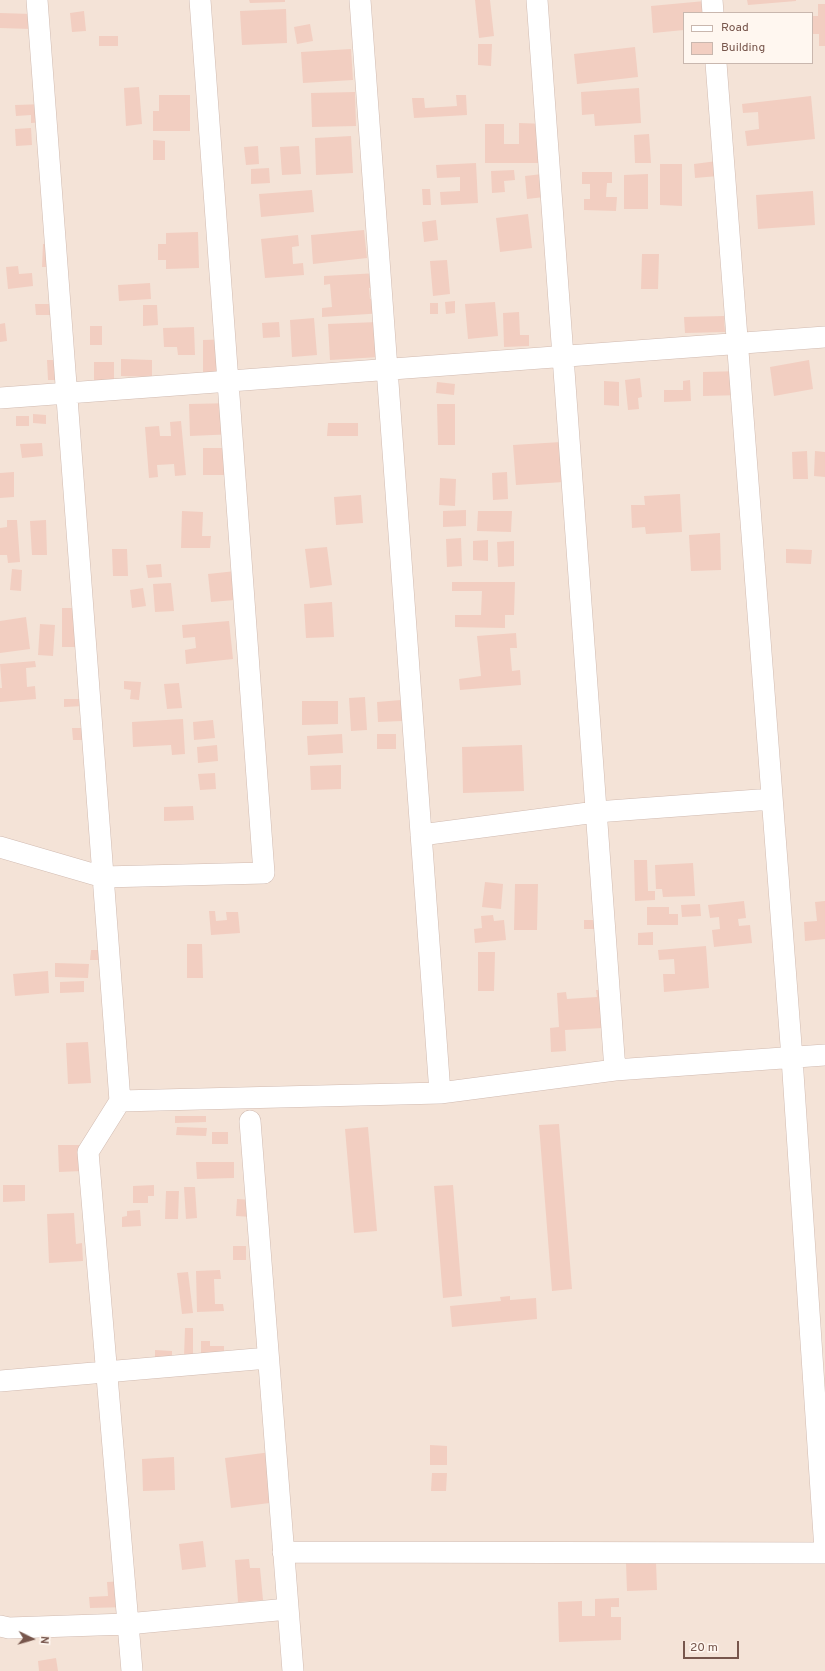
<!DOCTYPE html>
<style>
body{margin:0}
#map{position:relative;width:825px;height:1671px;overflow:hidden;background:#fcf2e9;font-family:Overpass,sans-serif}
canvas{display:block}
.legend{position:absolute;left:683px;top:12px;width:130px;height:52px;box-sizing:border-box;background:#fff7f0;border:1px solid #c9b7ae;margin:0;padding:5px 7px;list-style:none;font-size:12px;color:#77564c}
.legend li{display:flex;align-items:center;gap:8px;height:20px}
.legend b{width:20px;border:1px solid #c9b7ae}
.north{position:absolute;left:12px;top:1619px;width:40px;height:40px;-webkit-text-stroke:3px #fff7f0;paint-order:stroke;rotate:95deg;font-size:11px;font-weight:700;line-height:16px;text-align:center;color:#77564c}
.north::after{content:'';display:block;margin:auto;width:14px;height:18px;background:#77564c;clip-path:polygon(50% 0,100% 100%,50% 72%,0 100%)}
.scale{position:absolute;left:683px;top:1641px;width:56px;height:18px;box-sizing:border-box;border:2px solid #77564c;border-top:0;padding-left:5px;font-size:12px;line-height:14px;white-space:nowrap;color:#77564c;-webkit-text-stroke:3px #fff7f0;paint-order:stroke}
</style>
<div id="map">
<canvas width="825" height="1671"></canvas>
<ul class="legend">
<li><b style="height:5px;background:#fff"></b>Road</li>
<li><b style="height:11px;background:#f2cec1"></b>Building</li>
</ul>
<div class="north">N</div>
<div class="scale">20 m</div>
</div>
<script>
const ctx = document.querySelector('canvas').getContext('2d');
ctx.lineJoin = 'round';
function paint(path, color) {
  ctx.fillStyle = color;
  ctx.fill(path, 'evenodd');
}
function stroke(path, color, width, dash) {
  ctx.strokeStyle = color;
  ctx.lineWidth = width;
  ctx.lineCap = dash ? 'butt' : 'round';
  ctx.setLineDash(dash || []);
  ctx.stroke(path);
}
paint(new Path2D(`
 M0,0H825V1671H0ZM684,13H812V63H684Z`), '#f4e3d7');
paint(new Path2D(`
 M249,0H285V2L250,3Z
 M475,0H490L494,36L479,38Z
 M747,0H796V1L748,5Z
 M705,1L706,13H684V30L653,33L651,6Z
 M818,4H825V46H819V34H812V16H818Z
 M286,9L287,43L242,45L240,11Z
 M84,11L86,31L72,32L70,13Z
 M0,13L32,14L31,29L0,28Z
 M310,24L313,41L297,44L294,27Z
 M99,36H118V46H99Z
 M478,44H492L491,66L478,65Z
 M635,47L638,77L577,84L574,54Z
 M351,49L353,80L303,83L301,52Z
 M139,87L142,124L126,126L124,88Z
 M639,88L641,123L595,126L594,114L582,115L581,92Z
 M355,92L356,126L312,127L311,93Z
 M159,95H190V131H153V111H159Z
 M456,95H466L467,115L414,118L412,98H424L425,108L457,106Z
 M811,96L815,139L747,146L745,131L759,129L758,112L743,113L742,104Z
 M45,104L46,122L31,123V115L16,116L15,105Z
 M519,123L547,124V163H485V124H504V144H519Z
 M31,128L32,145L16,146L15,129Z
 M649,134L651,163H635L634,135Z
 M351,136L353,173L316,175L315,138Z
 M153,140L165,141V160H153Z
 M258,146L259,164L246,165L244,147Z
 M299,146L301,174L282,175L280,147Z
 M717,161L718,176L695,178L694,164Z
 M476,163L478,203L441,205L440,192L460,191V177L437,178L436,165Z
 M660,164H682V206L660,205Z
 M269,168L270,183L251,184V169Z
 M514,170L515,180L504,181L505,192L492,193L491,171Z
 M582,172H612V183H607L606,197H617L616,211L584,210V199H590V184H582Z
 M551,173L553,196L527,199L525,176Z
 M648,174V209H624V175Z
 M422,189H430L431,205H423Z
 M312,190L314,212L261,217L259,194Z
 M813,191L815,225L758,229L756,195Z
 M528,214L532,248L500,252L496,218Z
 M436,220L438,240L424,242L422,222Z
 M364,230L367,258L313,264L311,235Z
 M198,232L199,268L166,269V260H158V244H166V233Z
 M298,235L299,246L292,247L293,264L303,263L304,275L265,278L261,239Z
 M43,244H56V267H42Z
 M642,254H659L658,289H641Z
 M447,260L450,294L433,296L430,261Z
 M18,266L19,274L32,273L33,286L8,289L6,267Z
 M378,273L379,288H369L370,299L383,298L384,313L322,317V308L332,307L330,284L324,285V276Z
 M150,283L151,299L119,301L118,285Z
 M455,301V313L446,314L445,302Z
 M495,302L498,336L468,339L465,304Z
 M430,303H438V314H430Z
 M35,304H49L50,315H36Z
 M143,305H157L158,325L143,326Z
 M519,312L520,335H529V346L504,347L503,313Z
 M724,316L725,332L685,333L684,317Z
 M314,318L317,355L292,357L290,320Z
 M279,322L280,337L263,338L262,323Z
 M378,322L379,357L330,360L328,324Z
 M5,323L7,341L0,342V324Z
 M90,326H102V345H90Z
 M194,327L195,355H178L177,347H164L163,328Z
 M233,339L234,372L203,373V340Z
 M121,359L152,360V377L121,376Z
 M47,360H67V380H48Z
 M809,360L813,389L774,396L770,367Z
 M94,362H114V381H94Z
 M743,371V395L703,396V372Z
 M640,378L642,397L638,398L639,409L628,410L625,380Z
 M690,380L691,401L664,402V390H683V381Z
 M604,381L619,382V406L604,405Z
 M437,382L455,384L454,395L436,393Z
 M235,403L236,434L190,436L189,404Z
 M437,404H455V445H438Z
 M33,414L46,415V424L33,423Z
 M16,416H29V426H16Z
 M181,421L186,475L175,476L174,464L157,465L158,477L149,478L145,427L159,426L160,436H171L170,422Z
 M328,423H358V436H327Z
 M577,441L580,481L516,485L513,445Z
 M42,443L43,456L22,458L20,444Z
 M203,448H239V475H203Z
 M807,451L808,479H793L792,452Z
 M815,451L825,452V477L814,476Z
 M14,472V497L0,498V473Z
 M507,472L508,499L493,500L492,473Z
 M440,478L456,479L455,506L439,505Z
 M680,494L682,532L646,534L645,527L632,528L631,505H645L644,496Z
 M361,495L363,523L336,525L334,497Z
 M466,510V526L443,527V511Z
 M182,511L203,512L202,536H211L210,548H181Z
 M478,511H512L511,532L477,531Z
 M7,520H17L20,562L8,563L7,555H0V528L7,527Z
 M46,520L47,555H32L30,521Z
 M720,533L721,570L691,571L689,535Z
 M461,538L462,566L447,567L446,539Z
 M488,540V561L473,560V541Z
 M514,541V566L498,567L497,542Z
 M327,547L332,585L310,588L305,549Z
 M112,549H127L128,576H113Z
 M786,549L812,550L811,564L786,563Z
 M161,564L162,577L148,578L146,565Z
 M12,569L22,570L21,591L10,590Z
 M245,570L247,599L211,602L208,574Z
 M452,582H515L514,615H505V628L455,627V615H481L482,591H452Z
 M171,583L174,611L155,612L153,584Z
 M143,588L146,606L132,608L130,590Z
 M332,602L334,637L306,638L304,604Z
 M62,608H79V647H62Z
 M26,617L30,649L0,653V621Z
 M229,621L233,659L186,664L185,650L196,648L195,637L183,638L182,625Z
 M40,624L55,625L53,656L38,655Z
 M516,633L517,648H510L512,671L520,670L521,685L460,690L459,679L481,676L477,636Z
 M35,661L36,667L26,668L27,687L35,686L36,699L0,702V688H2L0,664Z
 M124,681L141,682L139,700L130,699L131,690L124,689Z
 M179,683L182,708L167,709L164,684Z
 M365,697L367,730L351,731L349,698Z
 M64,699H84V706L64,707Z
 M401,700L402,721L378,722L377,702Z
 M302,701H338V724L302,725Z
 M183,719L185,754L172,755L171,745L133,747L132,722Z
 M213,720L215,738L194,740L193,722Z
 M72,728H84L93,740H73Z
 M342,734L343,753L308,755L307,736Z
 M377,734H396V749H377Z
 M217,745L218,761L198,763L197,747Z
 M522,745L524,791L463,793L462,747Z
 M341,765V789L311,790L310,766Z
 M215,773L216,789L200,790L198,774Z
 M193,806L194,820L164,821V807Z
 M634,860H647L648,891H655V900L635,901Z
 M693,863L695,896L663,897L662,889H656L655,865Z
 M485,882L503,884L501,909L482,907Z
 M515,884H538L537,930H514Z
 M744,901L746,918L738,919L739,926L750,925L752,943L714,947L712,930L720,929L719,917L710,918L708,905Z
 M825,901V939L805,941L804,922L817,921L815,902Z
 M700,904L701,916L682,917L681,905Z
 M647,907H669V914H678V925H647Z
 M209,911H215L216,921L227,920L226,912H238L240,933L211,935Z
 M493,915L494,921L504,920L506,940L475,943L474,929L482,928L481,916Z
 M584,920H594L609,929H584Z
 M653,932V945H638V933Z
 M187,944H202L203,978H187Z
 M706,946L709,988L664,992L663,974H675L674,959L659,960L658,950Z
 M91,950H107L106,970H99L100,960H90Z
 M478,952H495L494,991H478Z
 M55,963L89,964L88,978L55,977Z
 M48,971L49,993L15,996L13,974Z
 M84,981V992L60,993V982Z
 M596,990H609L603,1028L565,1030L566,1051L551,1052L550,1028L559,1027L557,993L566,992L567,999L597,997Z
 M88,1042L91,1083L68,1084L66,1043Z
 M175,1116H206V1122L175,1123Z
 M559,1124L572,1289L552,1291L539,1125Z
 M177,1127L207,1128L206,1136L176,1135Z
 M368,1127L377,1231L354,1233L345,1129Z
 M212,1132H228V1144H212Z
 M58,1145H82V1171L59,1172Z
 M196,1162H234V1178L197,1179Z
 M3,1185H25V1201L3,1202Z
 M154,1185V1196H148V1203H133V1186Z
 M453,1185L462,1296L443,1298L434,1186Z
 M184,1187H195L197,1218L186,1219Z
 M166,1191H179L178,1219H165Z
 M237,1199L253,1200L252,1217L236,1216Z
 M140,1210L141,1226L122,1227V1217L127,1216V1211Z
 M74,1213L76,1244L82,1243L83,1261L49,1263L47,1214Z
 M233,1246H246V1260H233Z
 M220,1270L221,1279H214L215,1304H223L224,1311L197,1312L196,1271Z
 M188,1272L193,1313L182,1314L177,1273Z
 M510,1296V1300L536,1298L537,1319L452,1327L450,1306L501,1301L500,1297Z
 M185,1328H193V1357H184Z
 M201,1341H210V1346H224V1354H201Z
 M155,1350L172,1351V1359H155Z
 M430,1445L447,1446V1465H430Z
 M271,1452L277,1502L231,1508L225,1458Z
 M174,1457L175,1490L143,1491L142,1459Z
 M432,1473H447L446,1491H431Z
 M203,1541L206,1567L182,1570L179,1544Z
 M249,1559L250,1568H260L263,1600L238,1602L235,1560Z
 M656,1562L657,1590L627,1591L626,1563Z
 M126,1581L127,1607L90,1608L89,1597L108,1596L107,1582Z
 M619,1598V1607H611V1617H621V1640L559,1642L558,1602L582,1601V1616H595V1599Z
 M56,1658L58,1671H39L38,1661Z`), '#f2cec1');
const minor = new Path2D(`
 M37,0L120,1101L88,1152L132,1671
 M360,0L440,1093
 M537,0L615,1070
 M712,0L713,13
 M716,63L792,1058L825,1550
 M0,398L825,337
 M421,835L596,812L772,799
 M0,847L103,877L264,873L200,0
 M120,1101L440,1093L615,1070L825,1055
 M250,1121L293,1671
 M0,1381L268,1358
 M283,1552L825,1553
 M0,1626L9,1628L127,1624L288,1609`);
stroke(minor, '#d1bbb1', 22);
stroke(minor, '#fff', 21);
</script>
